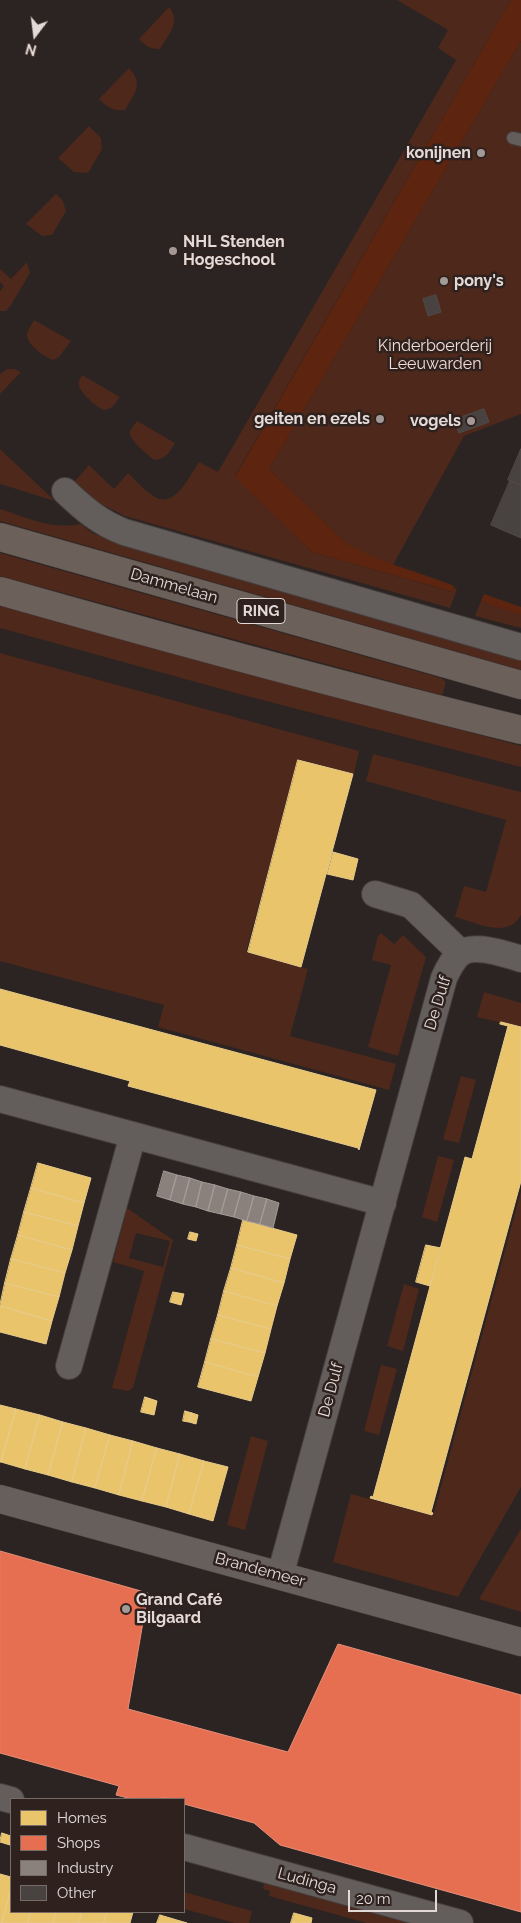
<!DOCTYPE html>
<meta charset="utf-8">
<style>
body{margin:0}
#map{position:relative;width:521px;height:1923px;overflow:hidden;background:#2b2422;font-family:Raleway,sans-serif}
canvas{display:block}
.legend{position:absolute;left:10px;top:1798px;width:175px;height:115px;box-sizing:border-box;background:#2f221e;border:1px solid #776c68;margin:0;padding:6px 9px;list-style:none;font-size:15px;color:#e3dad7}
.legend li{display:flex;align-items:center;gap:10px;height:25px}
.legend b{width:25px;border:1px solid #776c68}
.north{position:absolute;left:10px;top:10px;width:50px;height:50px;-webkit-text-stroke:4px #2f221e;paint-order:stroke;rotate:195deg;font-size:14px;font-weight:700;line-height:20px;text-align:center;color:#e3dad7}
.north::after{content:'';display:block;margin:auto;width:18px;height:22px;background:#e3dad7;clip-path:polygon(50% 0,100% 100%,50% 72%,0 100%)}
.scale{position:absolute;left:348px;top:1890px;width:89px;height:22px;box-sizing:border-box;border:2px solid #e3dad7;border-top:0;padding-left:6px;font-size:15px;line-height:18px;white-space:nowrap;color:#e3dad7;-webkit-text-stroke:4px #2f221e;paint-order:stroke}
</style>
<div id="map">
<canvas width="521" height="1923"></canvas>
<ul class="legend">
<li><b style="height:14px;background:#e9c46a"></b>Homes</li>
<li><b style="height:14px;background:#e76f51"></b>Shops</li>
<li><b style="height:14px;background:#8a817c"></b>Industry</li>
<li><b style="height:14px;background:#484240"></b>Other</li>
</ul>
<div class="north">N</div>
<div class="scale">20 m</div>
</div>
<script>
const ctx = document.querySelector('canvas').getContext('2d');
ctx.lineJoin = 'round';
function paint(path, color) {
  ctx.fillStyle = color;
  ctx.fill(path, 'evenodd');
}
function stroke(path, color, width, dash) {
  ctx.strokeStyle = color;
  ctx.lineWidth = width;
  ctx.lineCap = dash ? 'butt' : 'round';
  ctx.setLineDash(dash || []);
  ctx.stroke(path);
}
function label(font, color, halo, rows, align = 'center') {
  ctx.font = font + ' Raleway,sans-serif';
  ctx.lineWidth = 5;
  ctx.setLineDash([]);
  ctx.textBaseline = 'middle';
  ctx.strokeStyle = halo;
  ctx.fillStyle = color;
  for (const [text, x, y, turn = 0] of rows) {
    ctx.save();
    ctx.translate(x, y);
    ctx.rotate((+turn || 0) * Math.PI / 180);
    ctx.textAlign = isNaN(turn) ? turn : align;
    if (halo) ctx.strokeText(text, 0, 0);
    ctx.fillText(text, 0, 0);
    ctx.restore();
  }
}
paint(new Path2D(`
 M397,0H511L235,476L312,552L452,592L454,588L457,589L450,608L125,516L97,502L75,481L89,465L114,489L128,473C136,481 145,491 155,497C175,509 190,475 199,462L218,472L456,60L438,48L448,30Z
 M169,7C182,22 168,35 160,49C150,49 146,46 139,39Z
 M521,41V414L464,436L393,565L360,552L346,543L269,469Z
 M129,68C144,85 135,92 125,110C112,111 107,107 99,99Z
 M89,126L101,138L102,149L88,173L74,172L58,158Z
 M56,194L63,201L66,211L52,235L42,236L26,224Z
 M27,262L30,273L11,305L6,311H0V291L4,286L0,282V269L11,279Z
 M34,320L71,341L59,357L53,360C45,357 27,345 27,335C27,330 32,324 34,320Z
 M7,369H14L21,372L0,394V374Z
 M82,375L120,397C116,402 113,409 105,410C99,410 80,392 79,386C78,382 80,379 82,375Z
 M137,421L175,443C169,453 166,459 154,460C148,455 128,439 130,432C131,428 135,424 137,421Z
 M0,449L55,501L0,484Z
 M0,509C29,518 50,530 81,524L92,533L140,550L521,658V670L0,521Z
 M0,553L441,678L446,682L443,693L441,695L0,576Z
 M481,601L518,613L521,615V628L475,616Z
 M0,606L242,672L521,746V767L243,695L0,628Z
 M0,653L359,751L354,774L298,759L246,952L308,969L290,1036L396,1064L389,1090L158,1027L164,1005L0,961Z
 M373,754L521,792V915C508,940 475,922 455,917L464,886L486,892L506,820L366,781Z
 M381,933L394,944L403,935L426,957L398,1056L368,1047L391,965L372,960L378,936Z
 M484,992L521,1003V1027L477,1017Z
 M461,1076L476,1080L459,1143L443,1139Z
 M438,1156L454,1160L437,1222L422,1217Z
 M521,1191V1487L458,1597L333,1562L351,1494L433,1516Z
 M127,1208L173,1240L133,1388L128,1391L112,1388L144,1271L113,1262ZM136,1233L170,1241L163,1267L129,1258Z
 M404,1284L419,1289L403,1351L387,1346Z
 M381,1365L397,1369L379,1435L364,1431Z
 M251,1436L268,1441L245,1530L227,1525Z
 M521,1529V1612L479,1599Z
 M264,1883L410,1923H367L269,1896L270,1891L263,1889Z
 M184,1892L252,1911L249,1923H235L184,1909Z`), '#4e281b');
paint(new Path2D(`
 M511,0H521V41L269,469L346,543C379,563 418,571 454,586L453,592L312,552L235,477Z
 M484,594L521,607V615L481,601Z`), '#5d250f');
const homes = new Path2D(`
 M298,760L353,774L301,967L248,952Z
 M333,852L358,859L353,880L327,874Z
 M0,989L376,1090L359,1150L358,1148L128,1086L130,1081L0,1045Z
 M501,1022L521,1027V1181L431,1512L433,1513L432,1515L370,1498L371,1496L373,1497L465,1157L472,1159L508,1026L500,1024Z
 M38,1163L91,1178L84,1203L31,1188Z
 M31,1188L84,1203L78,1226L24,1212Z
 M24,1212L78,1226L72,1250L18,1235Z
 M243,1220L297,1235L290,1259L237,1245Z
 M190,1232L198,1234L196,1241L188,1239Z
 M18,1235L72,1250L65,1273L11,1259Z
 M237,1245L290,1259L284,1283L231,1268Z
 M426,1245L441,1248L430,1286L416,1282Z
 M11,1259L65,1273L59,1297L5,1283Z
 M231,1268L284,1283L277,1306L224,1291Z
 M5,1283L59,1297L52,1321L0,1306Z
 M224,1291L277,1306L271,1329L218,1315Z
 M173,1292L184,1294L181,1305L170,1302Z
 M0,1306L52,1321L46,1344L0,1332Z
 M218,1315L271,1329L265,1353L211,1339Z
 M211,1339L265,1353L258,1377L205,1362Z
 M205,1362L258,1377L251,1401L198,1387Z
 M145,1397L157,1401L154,1415L141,1412Z
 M0,1405L16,1409L1,1462H0Z
 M16,1409L40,1415L25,1469L1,1462Z
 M185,1411L192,1413L189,1422L183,1421Z
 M192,1413L198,1415L196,1424L189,1422Z
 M40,1415L63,1422L48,1475L25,1469Z
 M63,1422L86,1428L72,1482L48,1475Z
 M86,1428L110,1435L95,1488L72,1482Z
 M110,1435L133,1441L119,1495L95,1488Z
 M133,1441L157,1448L142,1501L119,1495Z
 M157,1448L180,1454L166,1507L142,1501Z
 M180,1454L204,1461L189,1514L166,1507Z
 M204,1461L228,1467L213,1521L189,1514Z
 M2,1833L11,1836L10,1845L0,1842Z
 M0,1874L11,1877V1888L2,1923H0Z
 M11,1888V1912H31L28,1923H2Z
 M31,1912H56L53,1923H28Z
 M56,1912H82L79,1923H53Z
 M82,1912H107L104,1923H79Z
 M107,1912H133L130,1923H104Z
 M294,1913L312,1918L311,1923H291Z
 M160,1915L187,1923H157Z`);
paint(homes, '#e9c46a');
stroke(homes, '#e7cb8b', 1);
const shops = new Path2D(`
 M0,1551L148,1593L128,1709L224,1735L288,1752L338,1644L521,1695V1912L280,1845L254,1823L184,1804V1799L161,1798L160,1799H132L116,1795L119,1786L0,1753Z`);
paint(shops, '#e76f51');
stroke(shops, '#e68f79', 1);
const industry = new Path2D(`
 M164,1171L177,1175L170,1200L157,1196Z
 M177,1175L190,1178L183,1204L170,1200Z
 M190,1178L202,1182L196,1207L183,1204Z
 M202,1182L215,1185L208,1211L196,1207Z
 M215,1185L228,1189L221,1214L208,1211Z
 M228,1189L241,1192L234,1217L221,1214Z
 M241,1192L254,1196L247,1221L234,1217Z
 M254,1196L267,1199L260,1224L247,1221Z
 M267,1199L279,1203L273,1228L260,1224Z`);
paint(industry, '#8a817c');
stroke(industry, '#a59c97', 1);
const building = new Path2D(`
 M436,295L441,312L428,316L423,299Z
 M484,409L489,422L459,433L454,420Z
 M521,449V485L508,480Z
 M510,481L521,485V538L491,525Z`);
paint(building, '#484240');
stroke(building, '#514a48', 1);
const lane = new Path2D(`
 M513,138L521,140`);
const street = new Path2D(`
 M65,491C85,510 99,522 124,532L521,647
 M375,894L411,905L461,953
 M0,1099L383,1203
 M69,1366L133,1135
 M280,1576L444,978C448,969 452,961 459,954C473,943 506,954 521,959
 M0,1797L11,1800
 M184,1847L460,1923`);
const secondary = new Path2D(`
 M0,1499L521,1642`);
const primary = new Path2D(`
 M0,537L521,685
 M0,591C173,640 346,687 521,730`);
stroke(lane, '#453f3d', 14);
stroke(street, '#453f3d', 28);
stroke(secondary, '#453f3d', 29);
stroke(primary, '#453f3d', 29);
stroke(lane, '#635e5c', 12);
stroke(street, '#635e5c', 26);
stroke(secondary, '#675f5b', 28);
stroke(primary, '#6c605b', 28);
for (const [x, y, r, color] of [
 [481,153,5,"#a39a98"],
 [173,251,5,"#a39a98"],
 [444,281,5,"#a39a98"],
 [380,419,5,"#a39a98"],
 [471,421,5,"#a39a98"],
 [126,1609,5,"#a39a98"]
]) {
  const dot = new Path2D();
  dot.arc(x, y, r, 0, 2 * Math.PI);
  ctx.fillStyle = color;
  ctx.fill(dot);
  stroke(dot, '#2f221e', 2);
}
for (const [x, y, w] of [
 [261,611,48]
]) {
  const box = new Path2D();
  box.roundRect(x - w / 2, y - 12.5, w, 25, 4);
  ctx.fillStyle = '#2f221e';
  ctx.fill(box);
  stroke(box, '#e3dad7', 1);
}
label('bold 15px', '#e3dad7', null, [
 ["RING",261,611]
]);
label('bold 16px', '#e3dad7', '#2f221e', [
 ["konijnen",471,153],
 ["NHL Stenden",183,242,"left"],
 ["Hogeschool",183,260,"left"],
 ["pony's",454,281,"left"],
 ["geiten en ezels",370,419],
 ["vogels",461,421],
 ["Grand Café",136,1600,"left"],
 ["Bilgaard",136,1618,"left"]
], 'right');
label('16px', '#f3ded7', '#2f221e', [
 ["Kinderboerderij",435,346],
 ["Leeuwarden",435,364]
]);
label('16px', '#e3dad7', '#2f221e', [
 ["Dammelaan",174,586,16],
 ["De Dulf",438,1003,-73],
 ["De Dulf",331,1390,-75],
 ["Brandemeer",260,1570,15],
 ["Ludinga",307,1881,15]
]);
</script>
